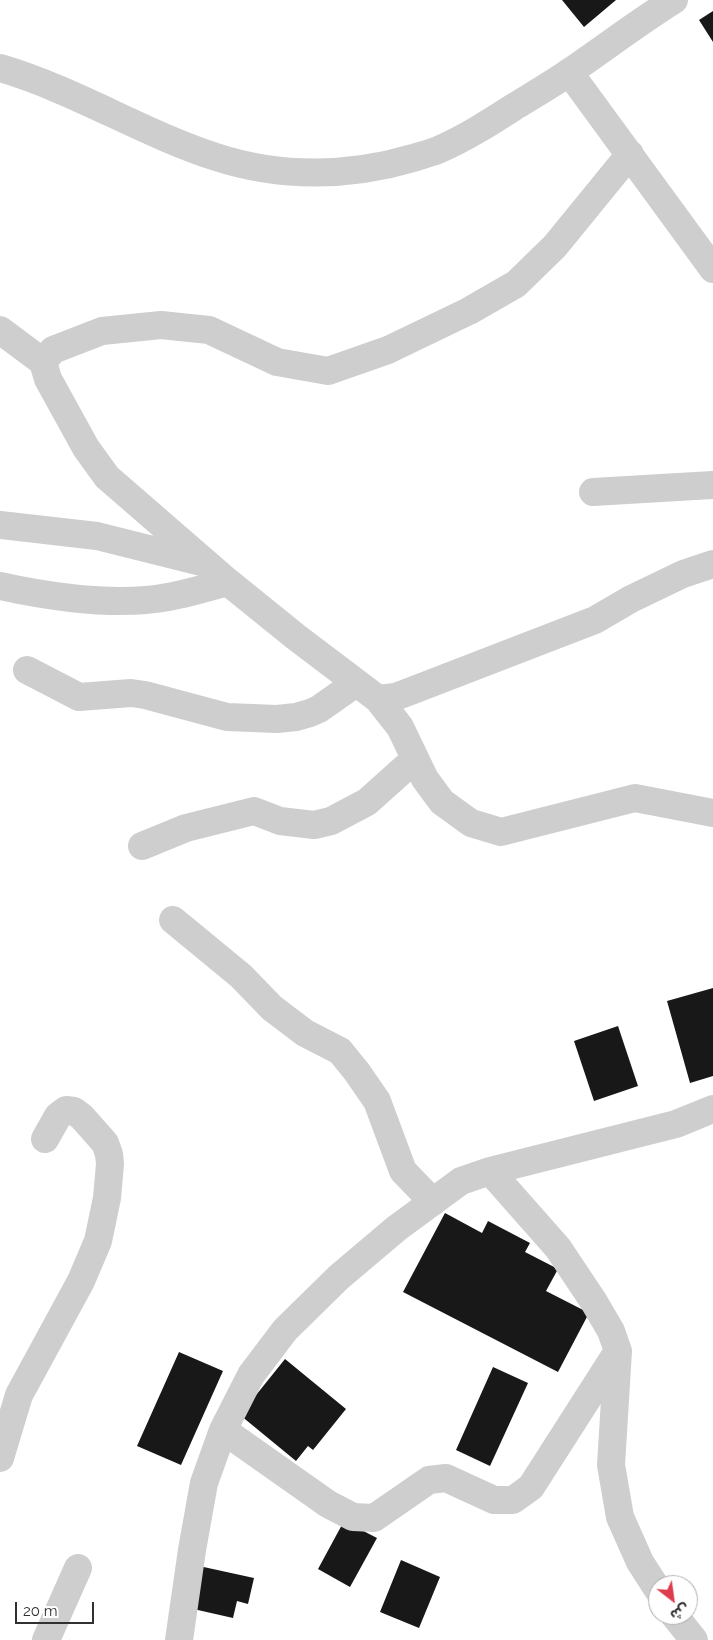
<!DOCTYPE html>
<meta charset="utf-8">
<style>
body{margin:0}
#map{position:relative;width:713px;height:1640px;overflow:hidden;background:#fff;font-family:Raleway,"Noto Sans Arabic",sans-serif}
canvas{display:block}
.north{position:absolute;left:648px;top:1575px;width:50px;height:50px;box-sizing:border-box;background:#fff;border:1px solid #adadad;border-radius:50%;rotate:150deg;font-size:14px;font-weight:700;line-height:20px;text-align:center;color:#313131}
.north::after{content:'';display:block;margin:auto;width:18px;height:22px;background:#dd3d4e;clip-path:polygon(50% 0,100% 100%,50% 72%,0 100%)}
.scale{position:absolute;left:15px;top:1602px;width:79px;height:22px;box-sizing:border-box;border:2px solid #313131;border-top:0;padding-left:6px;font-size:15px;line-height:18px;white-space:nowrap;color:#313131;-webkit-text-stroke:4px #fff;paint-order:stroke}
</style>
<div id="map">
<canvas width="713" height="1640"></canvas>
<div class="north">ش</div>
<div class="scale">20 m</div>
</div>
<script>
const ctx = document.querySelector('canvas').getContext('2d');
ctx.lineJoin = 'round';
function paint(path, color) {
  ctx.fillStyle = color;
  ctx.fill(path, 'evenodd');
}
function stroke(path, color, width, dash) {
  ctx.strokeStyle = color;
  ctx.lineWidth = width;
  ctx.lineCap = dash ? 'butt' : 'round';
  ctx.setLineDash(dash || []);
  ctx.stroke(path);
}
paint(new Path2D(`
 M562,0H616L584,27Z
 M713,11V42L699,20Z
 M713,988V1076L690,1083L667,1001Z
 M618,1026L638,1086L594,1101L574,1041Z
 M445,1213L482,1233L488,1221L530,1243L525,1252L558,1269L546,1291L589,1313L558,1372L403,1292Z
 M179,1352L223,1371L181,1465L137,1446Z
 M285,1359L346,1409L313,1450L308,1446L296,1461L240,1415Z
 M493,1367L528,1383L490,1466L456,1450Z
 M344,1521L377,1538L350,1587L318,1569Z
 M401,1560L440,1577L419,1628L380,1612Z
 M199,1566L254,1578L248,1604L237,1601L233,1618L189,1608Z`), '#181818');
stroke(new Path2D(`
 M0,68C75,90 142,133 216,157C280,178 349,177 413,158C422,155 431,153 438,150C466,138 492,121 517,105C535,94 554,83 571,71C606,47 639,22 674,0
 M569,72L713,269
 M630,154L555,246L516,284L469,311L388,350L328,371L277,362L209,330L161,325L102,331L53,350L43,362L48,379L86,448L107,477L228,582L296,637L378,699L400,727L425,779L442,802L471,823L501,832L635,798L713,813
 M0,330L43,362
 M593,492L713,485
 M0,525L97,536L201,562
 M0,586C44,596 101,604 146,600C174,598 201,589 228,582
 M27,670L79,697L131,693L145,695L227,717L277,719L296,717L310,713L319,709L356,683
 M378,699L395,697L411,691L595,620L631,599L683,574L713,564
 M142,846L186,828L254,811L280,821L314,825L331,821L367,802L415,759
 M173,920L241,976L272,1008L305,1033L340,1051L357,1072L377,1101L403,1171L433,1202
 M490,1171L558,1248L594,1302L611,1331L618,1351L611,1465L620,1517L640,1562L658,1590
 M223,1430L328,1504L353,1517L374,1518L429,1480L446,1478L494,1500H513L531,1487L618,1351
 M0,1458L19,1395L81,1281L98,1241L107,1198L110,1164L109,1154L105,1143L82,1117L74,1111L66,1110L58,1116L45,1139
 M674,1615L694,1640
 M46,1640L78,1568
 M179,1640L192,1550L204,1483L223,1430L251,1375L285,1330L339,1277L397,1228L461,1181L490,1171L676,1124L713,1109`), '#cecece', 28);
</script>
